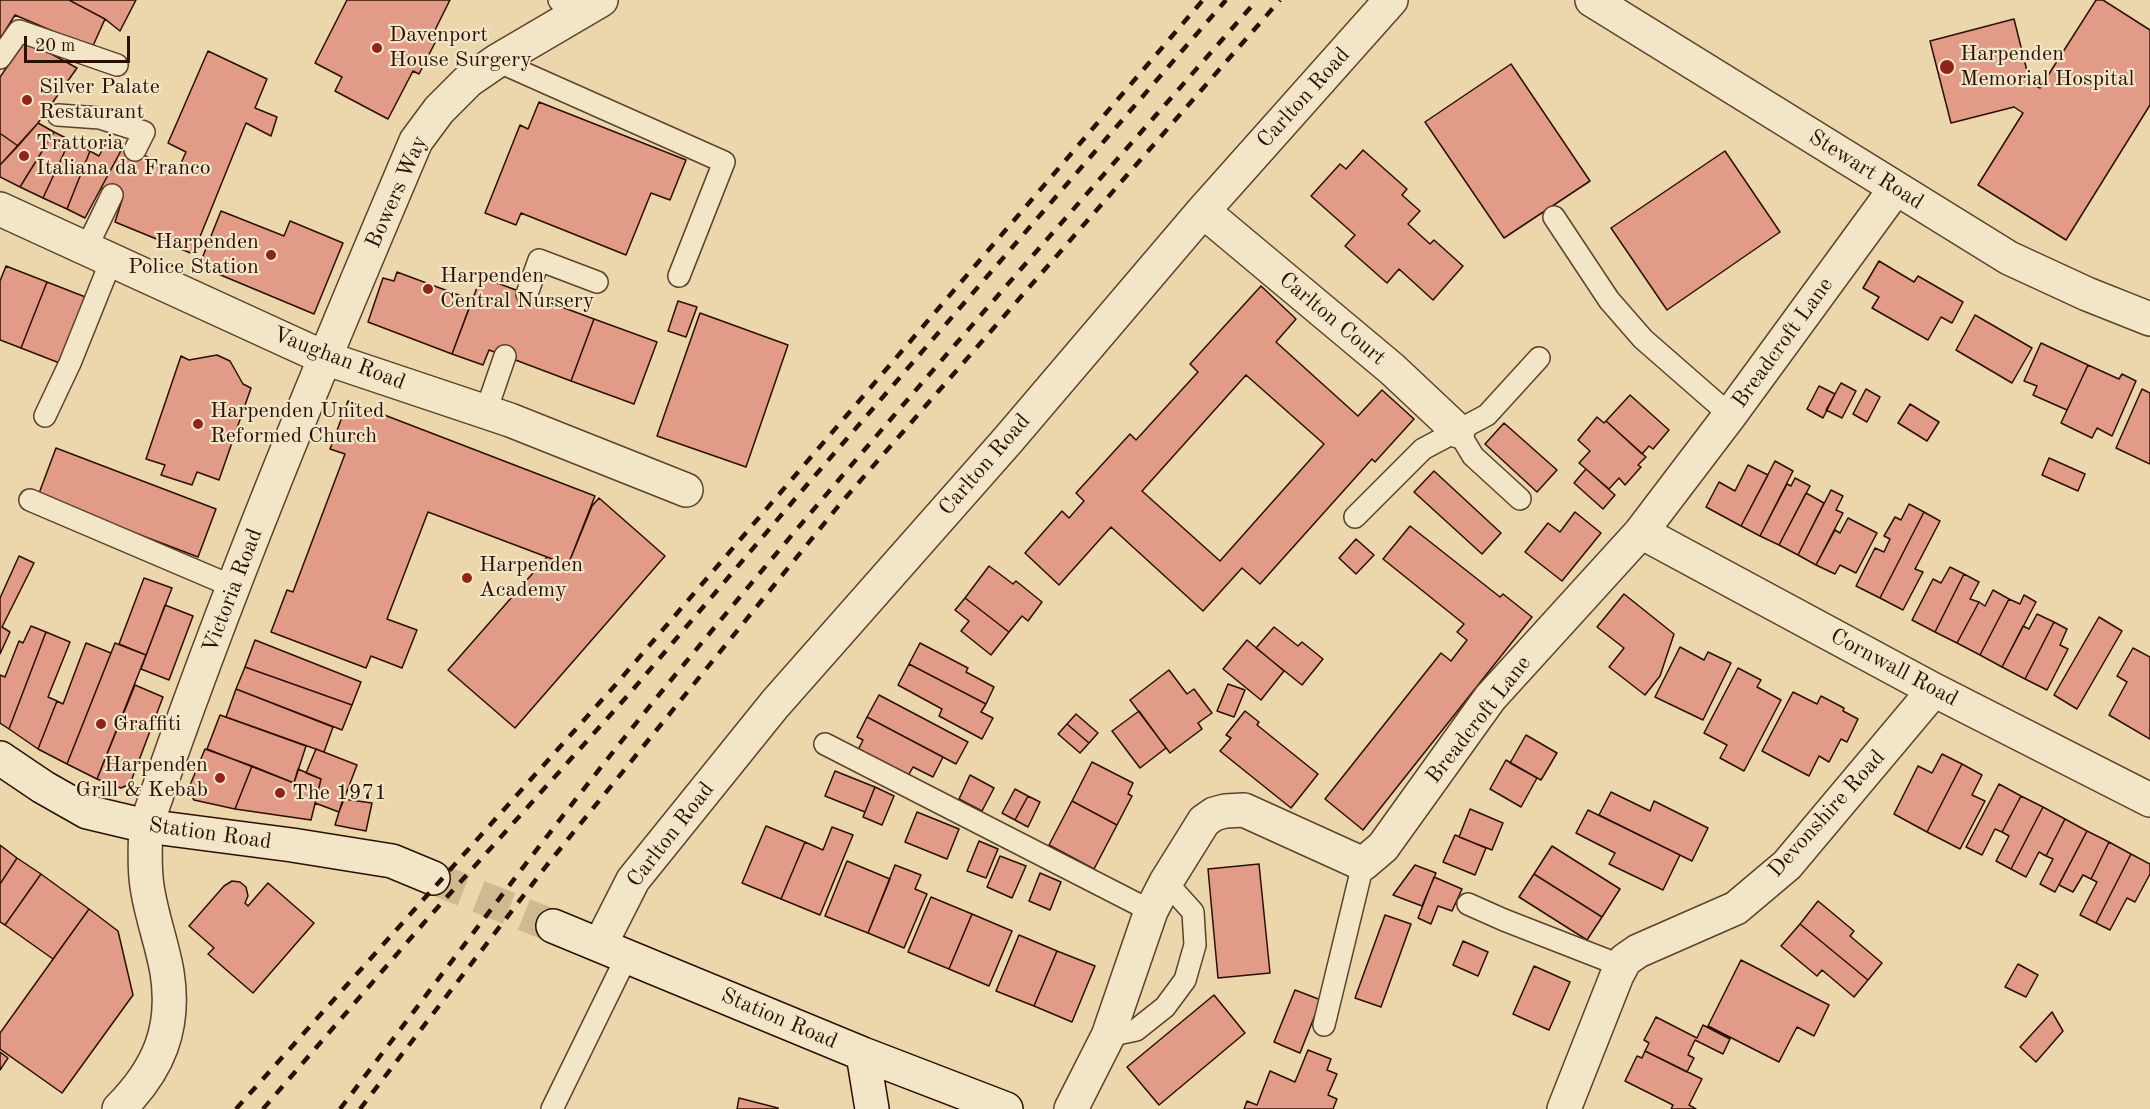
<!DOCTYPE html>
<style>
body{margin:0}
#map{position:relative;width:2150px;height:1109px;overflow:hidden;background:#ebd7ab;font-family:"Old Standard TT",serif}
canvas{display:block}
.scale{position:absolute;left:24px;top:36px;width:106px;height:27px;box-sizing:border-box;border:3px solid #2b1000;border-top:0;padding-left:8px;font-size:18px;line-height:21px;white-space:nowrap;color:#2b1000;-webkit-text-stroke:4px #f2e5c8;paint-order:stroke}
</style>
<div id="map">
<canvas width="2150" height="1109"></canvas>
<div class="scale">20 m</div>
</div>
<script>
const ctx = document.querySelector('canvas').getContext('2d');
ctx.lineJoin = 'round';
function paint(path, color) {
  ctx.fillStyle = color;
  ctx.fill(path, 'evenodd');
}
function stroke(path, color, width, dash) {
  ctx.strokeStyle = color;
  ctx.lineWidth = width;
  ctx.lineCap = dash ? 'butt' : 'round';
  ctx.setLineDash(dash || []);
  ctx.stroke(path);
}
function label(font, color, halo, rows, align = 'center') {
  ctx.font = font + ' "Old Standard TT",serif';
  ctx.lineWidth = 4.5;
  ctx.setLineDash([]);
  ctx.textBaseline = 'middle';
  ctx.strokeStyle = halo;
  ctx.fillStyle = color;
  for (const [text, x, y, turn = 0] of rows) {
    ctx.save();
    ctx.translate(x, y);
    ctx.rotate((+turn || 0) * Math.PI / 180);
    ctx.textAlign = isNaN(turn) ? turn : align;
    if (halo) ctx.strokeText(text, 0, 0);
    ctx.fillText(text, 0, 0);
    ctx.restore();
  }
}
const building = new Path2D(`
 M0,0H69L105,19L92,48L15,15L0,39Z
 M69,0H136L120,31L105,19Z
 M347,0H450L435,30L440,33L419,74L413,71L388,119L335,91L342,77L315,63Z
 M2096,0H2103L2150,30V105L2066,240L1978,185L2023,113L2014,107L1951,123L1930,41L2014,19L2030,83L2040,88Z
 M26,40L77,68L38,123L18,146L1,134L0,135V77Z
 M208,51L267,79L255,108L277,117L271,136L246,123L193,254L115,222L122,200L101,188L124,145L177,172L186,152L168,143Z
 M1511,64L1590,181L1504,238L1425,122Z
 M539,102L686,160L670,200L651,193L626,255L521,213L516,225L485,213L520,125L528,129Z
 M38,123L54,132L20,187L0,177V165Z
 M54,132L70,140L43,198L20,187Z
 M1,134L18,146L0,165V135Z
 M109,137L124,145L85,218L67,209L90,151L99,156Z
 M70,140L90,151L67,209L43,198Z
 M1363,150L1407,189L1402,195L1420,211L1408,224L1430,244L1434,240L1463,266L1433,300L1399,269L1387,283L1345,246L1355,235L1311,196L1340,164L1346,169Z
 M1725,151L1780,232L1667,310L1611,228Z
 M221,211L284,236L290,221L343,243L314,314L199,266Z
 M1879,261L1914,282L1918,276L1963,302L1952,323L1941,317L1928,340L1872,308L1879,297L1863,288Z
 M6,266L47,282L21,348L0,340V281Z
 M397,272L472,300L452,354L368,322L383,278L394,281Z
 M481,277L594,319L571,381L489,350L483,365L452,354Z
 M47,282L88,298L62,364L21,348Z
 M1261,286L1296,319L1276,342L1358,416L1382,390L1414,419L1375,462L1372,459L1260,584L1242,568L1203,611L1111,527L1059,585L1025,553L1062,511L1069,518L1084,501L1076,493L1130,434L1136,440L1198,372L1190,364ZM1246,375L1324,444L1220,561L1142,491Z
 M678,301L697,307L686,337L668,331Z
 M700,313L788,345L746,467L657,436Z
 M1975,315L2032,348L2012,383L1956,350Z
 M594,319L657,342L634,404L571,381Z
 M2041,343L2088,365L2067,410L2033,395L2037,386L2024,381Z
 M217,355L230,361L243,384L251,388L219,480L197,472L192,485L161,475L165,465L146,459L181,356L189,360Z
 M2088,365L2119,379L2122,374L2136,381L2112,436L2097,428L2092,438L2061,423Z
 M1841,383L1856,391L1842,418L1826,410Z
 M1819,386L1835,394L1823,418L1807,409Z
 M1866,389L1880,397L1867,422L1853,414Z
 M2142,389L2150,393V464L2116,448Z
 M1630,395L1669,430L1653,449L1649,446L1642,454L1606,421Z
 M348,401L595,496L568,565L428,512L387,619L417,630L402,668L371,656L366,668L271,632L287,590L293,592L345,454L330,449Z
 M1910,404L1939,422L1927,441L1898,423Z
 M1597,417L1604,423L1606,421L1646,457L1638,465L1641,467L1625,485L1619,478L1609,489L1579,463L1590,451L1578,440Z
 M1504,423L1557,470L1537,492L1485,444Z
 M56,448L216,509L198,557L38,496Z
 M2049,458L2085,474L2078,491L2042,475Z
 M1775,461L1793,471L1760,536L1741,526Z
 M1748,465L1768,475L1741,526L1706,507L1719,482L1735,491Z
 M1586,469L1615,495L1603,509L1574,483Z
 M1434,471L1501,533L1482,554L1414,492Z
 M1795,478L1810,486L1779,545L1760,536L1787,484L1791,486Z
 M1831,490L1843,496L1836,510L1843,513L1816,565L1798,555Z
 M1806,493L1824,503L1798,555L1779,545Z
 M599,498L665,556L515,728L448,670L547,557L568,565L592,506Z
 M1909,504L1924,512L1880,598L1856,586L1875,548L1884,552L1890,539L1884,536L1895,517L1901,520Z
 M1575,512L1601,533L1562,581L1525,552L1548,523L1560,532Z
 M1924,512L1940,521L1915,569L1923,572L1903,610L1880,598Z
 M1848,518L1877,533L1856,573L1840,565L1835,574L1816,565L1835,530L1840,533Z
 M1410,526L1500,597L1503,594L1532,617L1363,830L1325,799L1441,653L1451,661L1467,640L1457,632L1464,624L1383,559Z
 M1356,539L1374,555L1356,574L1339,558Z
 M19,556L34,563L2,627L10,632L0,654V598Z
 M989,566L1013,584L1016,581L1042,602L1028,621L1022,616L1009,632L965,598Z
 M1950,567L1964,574L1935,632L1912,620L1933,579L1941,583Z
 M1964,574L1979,582L1970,599L1979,602L1957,643L1935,632Z
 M144,578L172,588L146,655L119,644Z
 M1993,590L2009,599L1980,655L1957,643L1979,602L1985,606Z
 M1624,594L1674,634L1660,676L1645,695L1609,667L1624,648L1597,627Z
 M2024,595L2036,602L2002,667L1980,655L2009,599L2020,604Z
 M965,598L1009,632L991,655L961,631L969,621L955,610Z
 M165,605L193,616L169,680L141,669Z
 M2037,614L2054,622L2025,679L2002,667L2023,626L2029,629Z
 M2099,617L2122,631L2077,709L2054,695Z
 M2054,622L2067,629L2060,645L2068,649L2047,690L2025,679Z
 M31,626L46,632L9,729L0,723V675L5,677L19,641L23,643Z
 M1274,627L1298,646L1302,642L1323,659L1302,685L1256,648Z
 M46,632L70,642L48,697L57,701L38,749L9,729Z
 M255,640L361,682L352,705L245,667Z
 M1247,640L1284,671L1261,700L1223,669Z
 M86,643L111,653L67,764L38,749L57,701L63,704Z
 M115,643L146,655L97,779L67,764Z
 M920,643L968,668L966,672L994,687L986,704L909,664Z
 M1680,647L1704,660L1708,652L1731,663L1703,720L1655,697Z
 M2133,648L2150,657V739L2109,715L2127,682L2117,676Z
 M909,664L986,704L981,712L993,718L982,739L939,716L942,709L898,685Z
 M245,667L352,705L342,730L236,689Z
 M1738,668L1761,680L1757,687L1781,700L1744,771L1720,758L1727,745L1704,733Z
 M1169,670L1187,694L1194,689L1212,713L1198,723L1202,729L1170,753L1130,700Z
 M1228,684L1245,690L1234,717L1217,711Z
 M135,685L163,697L130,784L121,788L97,779Z
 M236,689L333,727L324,752L226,717Z
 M1793,692L1817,704L1821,696L1844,708L1843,711L1858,719L1847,742L1841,739L1829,762L1819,756L1809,776L1762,751Z
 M879,695L968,742L956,764L867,717Z
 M1139,711L1166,748L1140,768L1112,731Z
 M1245,711L1259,722L1257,725L1318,774L1291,808L1220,751L1231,738L1226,735Z
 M1076,714L1098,733L1089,743L1067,724Z
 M220,715L306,746L294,783L207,749Z
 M867,717L943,757L933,777L913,767L908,776L858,750L863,740L857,737Z
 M1067,724L1089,743L1080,753L1058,734Z
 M1526,735L1557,753L1541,780L1510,763Z
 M205,749L252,766L235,809L194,800L188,790Z
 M316,749L357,765L339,812L315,803L321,779L306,773Z
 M1942,754L1962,764L1927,832L1894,814L1918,766L1932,773Z
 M1506,760L1537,778L1521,807L1490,789Z
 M1092,762L1133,783L1128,794L1132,796L1117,825L1072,801Z
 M1962,764L1982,775L1972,795L1985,801L1960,849L1927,832Z
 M252,766L294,783L298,769L321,779L311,820L235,809Z
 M835,771L875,787L865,812L825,796Z
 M970,775L994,788L982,811L959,799Z
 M1999,784L2021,796L2002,832L1995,829L1982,855L1966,847Z
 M875,787L894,796L882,825L863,817Z
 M1015,789L1028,796L1015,820L1002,813Z
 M1611,792L1650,811L1654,801L1708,828L1692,861L1599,815Z
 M1028,796L1040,802L1028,827L1015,820Z
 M2021,796L2043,807L2011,869L1996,861L2009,836L2002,832Z
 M343,799L372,803L366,831L335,825Z
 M1072,801L1117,825L1094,869L1049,845Z
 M2043,807L2065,819L2046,856L2039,852L2026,877L2011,869Z
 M1470,809L1503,823L1492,850L1459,837Z
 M1588,810L1680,855L1663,890L1609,864L1615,853L1576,833Z
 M917,812L959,829L947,859L905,842Z
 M2065,819L2087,831L2055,892L2040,884L2053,859L2046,856Z
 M766,826L805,842L781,899L742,883Z
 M832,827L853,835L820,915L781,899L805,842L823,850Z
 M2087,831L2109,842L2091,879L2083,875L2073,892L2059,885Z
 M1455,835L1486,848L1475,875L1443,862Z
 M979,841L998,849L986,878L967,871Z
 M2109,842L2131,854L2096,923L2080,915L2097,882L2091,879Z
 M0,845L17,858L0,884Z
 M1552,846L1620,889L1602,917L1534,874Z
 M2131,854L2150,864V874L2135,902L2127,898L2110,930L2096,923Z
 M1000,856L1026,866L1012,898L987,887Z
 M17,858L41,874L5,925L0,922V884Z
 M847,861L890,879L868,933L825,916Z
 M1259,864L1270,973L1218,978L1208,869Z
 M895,865L921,875L915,889L927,894L904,948L868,933Z
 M1415,865L1436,873L1422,906L1393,895Z
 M1040,873L1061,882L1050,910L1029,901Z
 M41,874L89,909L53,959L5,925Z
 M1534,874L1602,917L1587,940L1519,897Z
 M1434,877L1462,889L1452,911L1438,906L1431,924L1418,918Z
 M232,881L240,882L246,887L248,896L245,903L248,906L268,883L314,923L253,993L208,954L214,948L189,926L224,886Z
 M931,897L972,914L949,969L908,952Z
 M1818,901L1854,931L1850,936L1882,963L1868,980L1800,924Z
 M89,909L118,931L133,995L62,1093L0,1049V1033Z
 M972,914L1012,931L989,986L949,969Z
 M1385,915L1411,924L1381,1007L1355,998Z
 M1800,924L1868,980L1854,997L1822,970L1817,976L1781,946Z
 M1019,935L1057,951L1034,1006L996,991Z
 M1463,941L1488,952L1478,976L1453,965Z
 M1057,951L1095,966L1072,1022L1034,1006Z
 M1741,960L1829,1005L1814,1036L1797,1027L1779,1062L1708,1026Z
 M2018,964L2038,975L2026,997L2005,987Z
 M1534,966L1570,982L1549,1030L1513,1014Z
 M1295,990L1321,1000L1300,1053L1274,1042Z
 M1214,995L1245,1033L1159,1105L1127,1067Z
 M2052,1012L2063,1031L2036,1062L2020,1047Z
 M1656,1017L1697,1038L1703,1025L1730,1039L1723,1054L1695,1040L1688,1055L1694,1058L1687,1072L1645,1051L1649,1043L1644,1040Z
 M1308,1050L1331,1059L1327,1070L1337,1074L1328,1095L1337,1099L1333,1109H1244L1247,1101L1257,1105L1270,1071L1295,1082Z
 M1645,1051L1702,1079L1689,1105L1696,1109H1671L1673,1105L1625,1081L1637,1056L1642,1058Z
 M0,1052L8,1058L0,1070Z
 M739,1098L778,1108V1109H737Z`);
paint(building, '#e29b87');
stroke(building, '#2b1000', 1.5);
stroke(new Path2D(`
 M433,878L553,926`), '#ceb991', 33, [33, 16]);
const lane = new Path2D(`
 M559,0L573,16
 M0,58L19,31L117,65
 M497,61L724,162L679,276
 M58,115L100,118L144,132L135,150
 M1554,217L1609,300L1643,339L1730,415
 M86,249L112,195
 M527,294L539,260L597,282
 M486,411L505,356
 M45,416L70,363L111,261
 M1458,431L1473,456L1520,499
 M30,500L234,587
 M1355,517L1423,449L1487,415L1539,358
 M825,744L1151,911
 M1468,904L1504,920L1622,966
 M1324,1025L1363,864
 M1108,1036L1136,1030L1165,1007L1185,980L1195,945L1193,912L1166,882
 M552,1109L627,956`);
const street = new Path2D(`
 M1592,0L2009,258L2087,294L2150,319
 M0,209L325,358L510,420L686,490
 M1203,211L1392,369L1458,431
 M1641,532L1934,690L2150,800
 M600,945L633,880L775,704L1008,440L1203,211L1391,0
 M119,1109C159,1069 176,1028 167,972C162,943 151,915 147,886C144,867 145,846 146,826C225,594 320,367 416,141L439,110L468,81L497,61L601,0
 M1071,1109L1108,1036L1151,911L1166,882L1204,821L1214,814L1225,811L1244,810L1363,864L1383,847L1490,698L1641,532L1730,415L1896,188
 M1564,1109L1617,975L1625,960L1638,951L1736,908L1787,865L1934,690`);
const secondary = new Path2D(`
 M0,758L43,787L87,812L146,826L292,845L392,861L433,878
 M553,926L863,1054L1006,1109
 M863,1054L872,1109`);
stroke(lane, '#5b422b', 24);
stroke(street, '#5b422b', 36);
stroke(secondary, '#2b1000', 36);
stroke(lane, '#f2e5c8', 21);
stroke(street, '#f2e5c8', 33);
stroke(secondary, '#f2e5c8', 33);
stroke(new Path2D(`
 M236,1109L618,682L1203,0
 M263,1109L429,917L630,693L806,486L1226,0
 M340,1109C448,967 554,823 667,685C858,452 1058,227 1257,0
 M360,1109L547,865L840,504L1280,0`), '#2b1000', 4.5, [10, 10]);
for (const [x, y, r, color] of [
 [377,48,6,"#8f2418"],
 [1947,67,8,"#8f2418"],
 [27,100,6,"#8f2418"],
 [24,156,6,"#8f2418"],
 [271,255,6,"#8f2418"],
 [428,289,6,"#8f2418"],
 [198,424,6,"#8f2418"],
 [467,578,6,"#8f2418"],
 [101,724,6,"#8f2418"],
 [220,778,6,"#8f2418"],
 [280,793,6,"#8f2418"]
]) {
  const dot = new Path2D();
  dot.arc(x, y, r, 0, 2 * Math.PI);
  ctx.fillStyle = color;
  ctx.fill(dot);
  stroke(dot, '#f2e5c8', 2);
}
label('22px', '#2b1000', '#f2e5c8', [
 ["Davenport",389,35],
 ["House Surgery",389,60],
 ["Harpenden",1960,54],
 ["Memorial Hospital",1960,79],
 ["Silver Palate",39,87],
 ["Restaurant",39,112],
 ["Trattoria",36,143],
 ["Italiana da Franco",36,168],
 ["Harpenden",259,242,"right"],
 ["Police Station",259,267,"right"],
 ["Harpenden",440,276],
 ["Central Nursery",440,301],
 ["Harpenden United",210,411],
 ["Reformed Church",210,436],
 ["Harpenden",479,565],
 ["Academy",479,590],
 ["Graffiti",113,724],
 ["Harpenden",208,765,"right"],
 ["Grill & Kebab",208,790,"right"],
 ["The 1971",292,793]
], 'left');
label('22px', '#2b1000', '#f2e5c8', [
 ["Carlton Road",1304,98,-48],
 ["Stewart Road",1866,170,32],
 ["Bowers Way",397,192,-66],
 ["Carlton Court",1332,319,40],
 ["Breadcroft Lane",1783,343,-54],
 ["Vaughan Road",339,359,21],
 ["Carlton Road",985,465,-49],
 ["Victoria Road",233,591,-69],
 ["Cornwall Road",1894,668,28],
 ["Breadcroft Lane",1479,720,-52],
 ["Devonshire Road",1827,814,-48],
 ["Station Road",210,834,8],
 ["Carlton Road",671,835,-52],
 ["Station Road",779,1019,23]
]);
</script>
